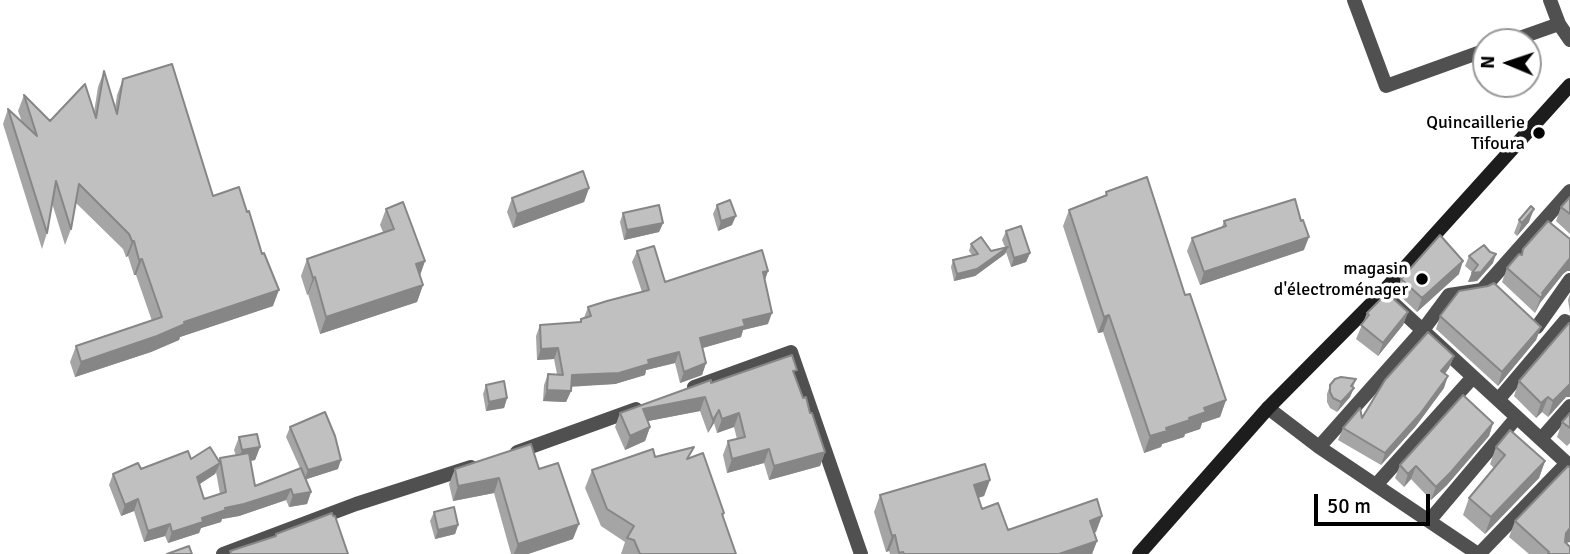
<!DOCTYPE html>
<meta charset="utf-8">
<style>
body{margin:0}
#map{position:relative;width:1570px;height:554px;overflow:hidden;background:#fff;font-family:Signika,sans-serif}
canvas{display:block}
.north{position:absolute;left:1472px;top:28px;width:70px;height:70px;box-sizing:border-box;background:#fff;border:2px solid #999;border-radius:50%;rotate:272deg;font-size:19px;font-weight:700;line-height:28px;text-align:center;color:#000}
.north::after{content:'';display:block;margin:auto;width:24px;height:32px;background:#000;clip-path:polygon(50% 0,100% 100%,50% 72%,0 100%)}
.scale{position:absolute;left:1314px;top:494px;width:116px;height:32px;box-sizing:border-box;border:4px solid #000;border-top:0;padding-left:9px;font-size:21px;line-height:24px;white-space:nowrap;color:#000;-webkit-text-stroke:5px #fff;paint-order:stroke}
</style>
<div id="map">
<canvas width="1570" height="554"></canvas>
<div class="north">N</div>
<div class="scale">50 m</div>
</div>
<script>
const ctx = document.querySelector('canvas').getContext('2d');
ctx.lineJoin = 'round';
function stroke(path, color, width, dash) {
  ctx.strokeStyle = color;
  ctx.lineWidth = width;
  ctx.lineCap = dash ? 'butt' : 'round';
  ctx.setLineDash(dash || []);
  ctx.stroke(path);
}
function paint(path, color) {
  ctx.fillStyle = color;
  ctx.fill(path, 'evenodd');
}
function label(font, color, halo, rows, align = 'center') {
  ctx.font = font + ' Signika,sans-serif';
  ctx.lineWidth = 7;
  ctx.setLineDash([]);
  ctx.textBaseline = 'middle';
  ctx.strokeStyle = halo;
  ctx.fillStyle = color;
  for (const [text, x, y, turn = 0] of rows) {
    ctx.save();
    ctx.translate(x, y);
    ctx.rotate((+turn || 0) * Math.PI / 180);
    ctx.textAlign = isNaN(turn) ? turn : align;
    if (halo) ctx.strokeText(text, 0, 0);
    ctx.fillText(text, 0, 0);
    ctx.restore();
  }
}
stroke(new Path2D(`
 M1354,0L1386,86L1486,50
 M1550,0L1559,24L1570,40
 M1508,42L1559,24
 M1393,303L1570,466
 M1537,327L1570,280
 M694,387L791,352L861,554
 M1498,400L1565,321L1570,325
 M1268,408L1319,447L1478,554
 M1541,439L1570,406
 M1319,447L1423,330L1449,295L1482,290L1570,191
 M517,452L636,409
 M1376,485L1473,377
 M1429,521L1517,417
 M223,554L356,504L471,467
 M1479,554L1567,463`), '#505050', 14);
stroke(new Path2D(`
 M1139,554L1268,408L1382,293L1570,85`), '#1d1d1d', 14);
paint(new Path2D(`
 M104,71L115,108L117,95L123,79L213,196L273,306L180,337L179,340L151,352L75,377L70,362L76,346L152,321L136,275H134L128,256L126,257L123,249L76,203L71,229L65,245L52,203L47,233L42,249L3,124L8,109L22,122L18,111L24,95L50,121L94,112L98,87Z
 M589,188L584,202L513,228L507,212L512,198Z
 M1106,192L1185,295L1226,400L1220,417L1202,423L1200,429L1185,434L1184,437L1162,444L1161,447L1144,453L1103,332L1098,333L1063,226L1069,210L1105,196Z
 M1570,197V234L1556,221L1561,207Z
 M717,205L732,225L718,231L713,214Z
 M386,209L425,261L420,275L423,285L417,302L320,334L308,294L307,295L301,276L307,259L383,232L380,225Z
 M623,213L663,223L659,232L624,240L620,222Z
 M1519,220L1529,222L1517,236L1514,233Z
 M1224,221L1304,250L1200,285L1187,251L1192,238L1222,227Z
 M1006,231L1030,253L1026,262L1011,267L1006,252L1005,254L975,276L954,281L951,267L953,260L972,255L969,251L971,244L991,251L1005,247L1002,240Z
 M1570,239V271H1567L1563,274L1540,303L1535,313L1502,282L1507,268L1521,255Z
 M637,251L665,282L768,271L765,280L768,324L743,330L741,337L702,348L706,363L702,375L680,383L675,363L646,370L645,375L615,384L571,386V391L566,402L543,401L544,385L548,374H557L554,359L537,360L536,336L540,325L579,322L581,319L584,318L588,307L642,292L632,262Z
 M1469,256L1493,263L1477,281L1468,282L1472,272L1465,266Z
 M1459,274L1417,312L1396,292L1401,279Z
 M1570,294V313L1568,300Z
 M1408,312L1403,325L1378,356L1356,339L1367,313Z
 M1440,316L1541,327L1536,340L1498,386L1436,329Z
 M1454,356L1449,368L1445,374L1444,388L1416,426L1381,465L1338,440L1343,428L1362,418Z
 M794,376L825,452L820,466L769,480L764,463L727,473L723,455L728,441L737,439L734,427L717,433L714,423L708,433L700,411L648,421L650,427L645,441L625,450L615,427L620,413L711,383Z
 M1356,379L1350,397L1337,412L1330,408L1327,402V394L1330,385Z
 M1519,381L1566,397L1548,417L1542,412L1536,418L1514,396Z
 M486,385L507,398L504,408L486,411L483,394Z
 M1570,413V443L1567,446L1557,437L1562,422Z
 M1493,423L1489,436L1447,485L1431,500L1411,479L1404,487L1395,478L1400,465Z
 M290,427L338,469L306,479L311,492L307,504L289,507L286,500L239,516L222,519L221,522L201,528L199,533L168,543L165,536L144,542L134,511L121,516L109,485L113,474L141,469L219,461L220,458L236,456L234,450L239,437L260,447L255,460L250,461L255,486L300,468L286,437ZM216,472L220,494L204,499L200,484L215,474Z
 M1496,447L1545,461L1539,478L1485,534L1463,515L1469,498L1494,468L1490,464Z
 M655,457H690L724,513L723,517L736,554H621L625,542L601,526L585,488L592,470Z
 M1570,468V542L1565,543L1570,554H1529L1509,537L1515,521Z
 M455,469H539L573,539L528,554H511L494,493L453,501L449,484Z
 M990,480L984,496L978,498L982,509L1008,530L1096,532L1094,533L1097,541L1092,554H890L889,551L886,552L874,512L880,495Z
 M434,512L458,525L455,534L435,539L430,521Z`), '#a5a5a5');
paint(new Path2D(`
 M589,188L584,202L513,228L517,214Z
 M1534,209L1529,222L1517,236L1522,223Z
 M736,216L732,225L718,231L721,221Z
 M663,223L659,232L624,240L627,230Z
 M1309,237L1304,250L1200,285L1204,272Z
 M132,241H134L128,256L126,257Z
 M1008,247L1005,254L975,276L954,281L957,274Z
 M1030,253L1026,262L1011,267L1014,258Z
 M1496,254L1493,263L1477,281L1468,282L1472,273Z
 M1570,258V271H1567L1563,274L1540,303L1535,313L1542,293Z
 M142,259L136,275H134L139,260Z
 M425,261L419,278L416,264Z
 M1463,261L1459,274L1417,312L1422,298Z
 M768,271L764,282L763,272Z
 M315,277L308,294L307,295L313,278Z
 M423,285L417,302L320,334L326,317Z
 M279,290L273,306L180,337L179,340L151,352L75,377L81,362L184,322Z
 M1408,312L1403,325L1378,356L1383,343Z
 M772,313L768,324L743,330L741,337L696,350L700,338L743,320Z
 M1109,315L1103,332L1098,333L1104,317Z
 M1541,327L1536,340L1498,386L1502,372Z
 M558,348L554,359L537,360L541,349Z
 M679,352L675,363L646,370L645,375L615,384L568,387L572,375L648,360Z
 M1454,356L1449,368L1437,383L1441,371Z
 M706,363L702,375L680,383L684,372Z
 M1448,376L1444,388L1416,426L1381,465L1385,453Z
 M1570,384V397H1566L1548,417L1553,401Z
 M1354,388L1350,397L1337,412L1341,402Z
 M547,390L571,391L566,402L543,401Z
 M705,397L700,411L638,423L643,409Z
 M1548,397L1542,412L1536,418L1541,403Z
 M507,398L504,408L486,411L489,402Z
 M1226,400L1220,417L1202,423L1200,429L1185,434L1184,437L1162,444L1161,447L1144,453L1150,436L1166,428L1189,418L1204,408Z
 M719,410L714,423L708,433L713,420Z
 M739,413L734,427L717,433L722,419Z
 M1493,423L1489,436L1447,485L1431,500L1436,487Z
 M650,427L645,441L625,450L630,436Z
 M260,447L255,460L237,463L242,450Z
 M769,449L764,463L727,473L732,459Z
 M825,452L820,466L769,480L774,466Z
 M341,460L338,469L304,480L308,470Z
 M1545,461L1539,478L1485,534L1491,517Z
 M220,463L215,474L193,488L197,477Z
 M1416,466L1411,479L1404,487L1408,474Z
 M499,478L494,493L453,501L458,486Z
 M990,480L984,496L968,501L974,485Z
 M291,489L286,500L239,516L222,519L221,522L201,528L199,533L168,543L172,532L225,508Z
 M311,492L307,504L289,507L293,495Z
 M138,499L134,511L121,516L125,505Z
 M1102,516L1096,532L1084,537L1090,521Z
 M170,524L165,536L144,542L148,531Z
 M579,524L573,539L528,554H514L518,544Z
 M458,525L455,534L435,539L438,530Z
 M1570,528V542L1565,543L1566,533Z
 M895,535L889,551L886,552L892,536Z
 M1097,541L1092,554H1059Z`), '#868686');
const building = new Path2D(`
 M172,64L213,196L239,187L247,212L249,211L262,254L264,253L279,290L184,322L185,324L157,336L81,362L76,346L162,317L142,259L139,260L134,241H132L129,234L79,184L71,229L56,181L47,233L8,109L37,136L24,95L50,121L85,84L96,118L104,71L117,114L123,79Z
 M583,171L589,188L517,214L512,198Z
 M1147,177L1185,295L1190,294L1226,400L1204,408L1206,412L1189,418L1190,420L1166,428L1167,431L1150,436L1109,315L1104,317L1069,210L1107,195L1106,192Z
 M1570,197V214L1561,207Z
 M1295,199L1301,221L1303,220L1309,237L1204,272L1192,238L1226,226L1224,221Z
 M730,200L736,216L721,221L717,205Z
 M403,202L425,261L416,264L423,285L326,317L315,277L313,278L307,259L394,229L386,209Z
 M659,205L663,223L627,230L623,213Z
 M1531,206L1534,209L1522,223L1519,220Z
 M1548,221L1570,239V258L1542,293L1543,294L1541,298L1507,268L1519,254L1522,255L1523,249Z
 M1021,226L1030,253L1014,258L1006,231Z
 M1440,235L1463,261L1422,298L1401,279Z
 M981,237L991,251L1008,247L977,269L957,274L953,260L978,254L971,244Z
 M1484,245L1490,252L1496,254L1481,272L1472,273L1478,265L1469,256Z
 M654,246L665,282L762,250L768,271L763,272L772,313L743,320L745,326L700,338L706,363L684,372L679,352L648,360L649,364L619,373L572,375L571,391L547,390L548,374L563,375L558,348L541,349L540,325L581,322V319L591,316L588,307L607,301L649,290L637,251Z
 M1494,283L1541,327L1502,372L1440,316L1459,291L1488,286Z
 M1387,293L1408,312L1383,343L1361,325L1369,315L1367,313Z
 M1569,323L1570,324V384L1553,401L1548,397L1541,403L1519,381Z
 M1428,332L1454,356L1441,371L1448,376L1420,414L1385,453L1343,428L1360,408L1362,418L1385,380Z
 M792,355L797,370L793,371L803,398L806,397L810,413H812L825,452L774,466L769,449L732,459L728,441L745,437L739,413L722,419L719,410L713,420L705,397L643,409L650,427L630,436L620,413L711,380V383Z
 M1341,377L1356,379L1351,386L1354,388L1341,402L1333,398L1330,392V385L1335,379Z
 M504,381L507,398L489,402L486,385Z
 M1463,395L1493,423L1451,472L1436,487L1416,466L1408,474L1400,465Z
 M325,412L335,436L341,460L308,470L290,427Z
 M1570,413V428L1562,422Z
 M1510,430L1545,461L1491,517L1469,498L1505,455L1496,447Z
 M257,434L260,447L242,450L239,437Z
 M531,444L539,469L558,463L579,524L518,544L499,478L458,486L455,469Z
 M210,447L220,463L197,477L204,499L226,492L220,458L249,453L255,486L301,468L311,492L293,495L291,489L244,504L225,508L226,510L202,518L203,522L172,532L170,524L148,531L138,499L125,505L113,474L138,463L141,469L188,451L191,459Z
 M694,447L687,459L703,453L724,513L722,514L736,554H640L634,540L627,538L634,526L607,509L592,470L653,449L655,457Z
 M985,464L990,480L974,485L982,509L998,503L1008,530L1097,499L1102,516L1090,521L1097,541L1059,554H904L903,552L899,553L895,535L892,536L880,495Z
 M1568,466L1570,468V528L1566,533L1565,542L1570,547V554H1548L1549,552L1515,521Z
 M454,507L458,525L438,530L434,512Z
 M332,513L333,516H335L348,554H231L230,551L276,536V534Z
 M189,546L192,554H167Z`);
paint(building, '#c0c0c0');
stroke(building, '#868686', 2);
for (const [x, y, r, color] of [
 [1539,133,7,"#000"],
 [1422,279,7,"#000"]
]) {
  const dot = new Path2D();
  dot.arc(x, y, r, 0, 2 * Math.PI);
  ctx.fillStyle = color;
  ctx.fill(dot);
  stroke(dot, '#fff', 2.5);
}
label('18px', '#000', '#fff', [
 ["Quincaillerie",1525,123],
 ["Tifoura",1525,144],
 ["magasin",1408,269],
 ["d'électroménager",1408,290]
], 'right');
</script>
